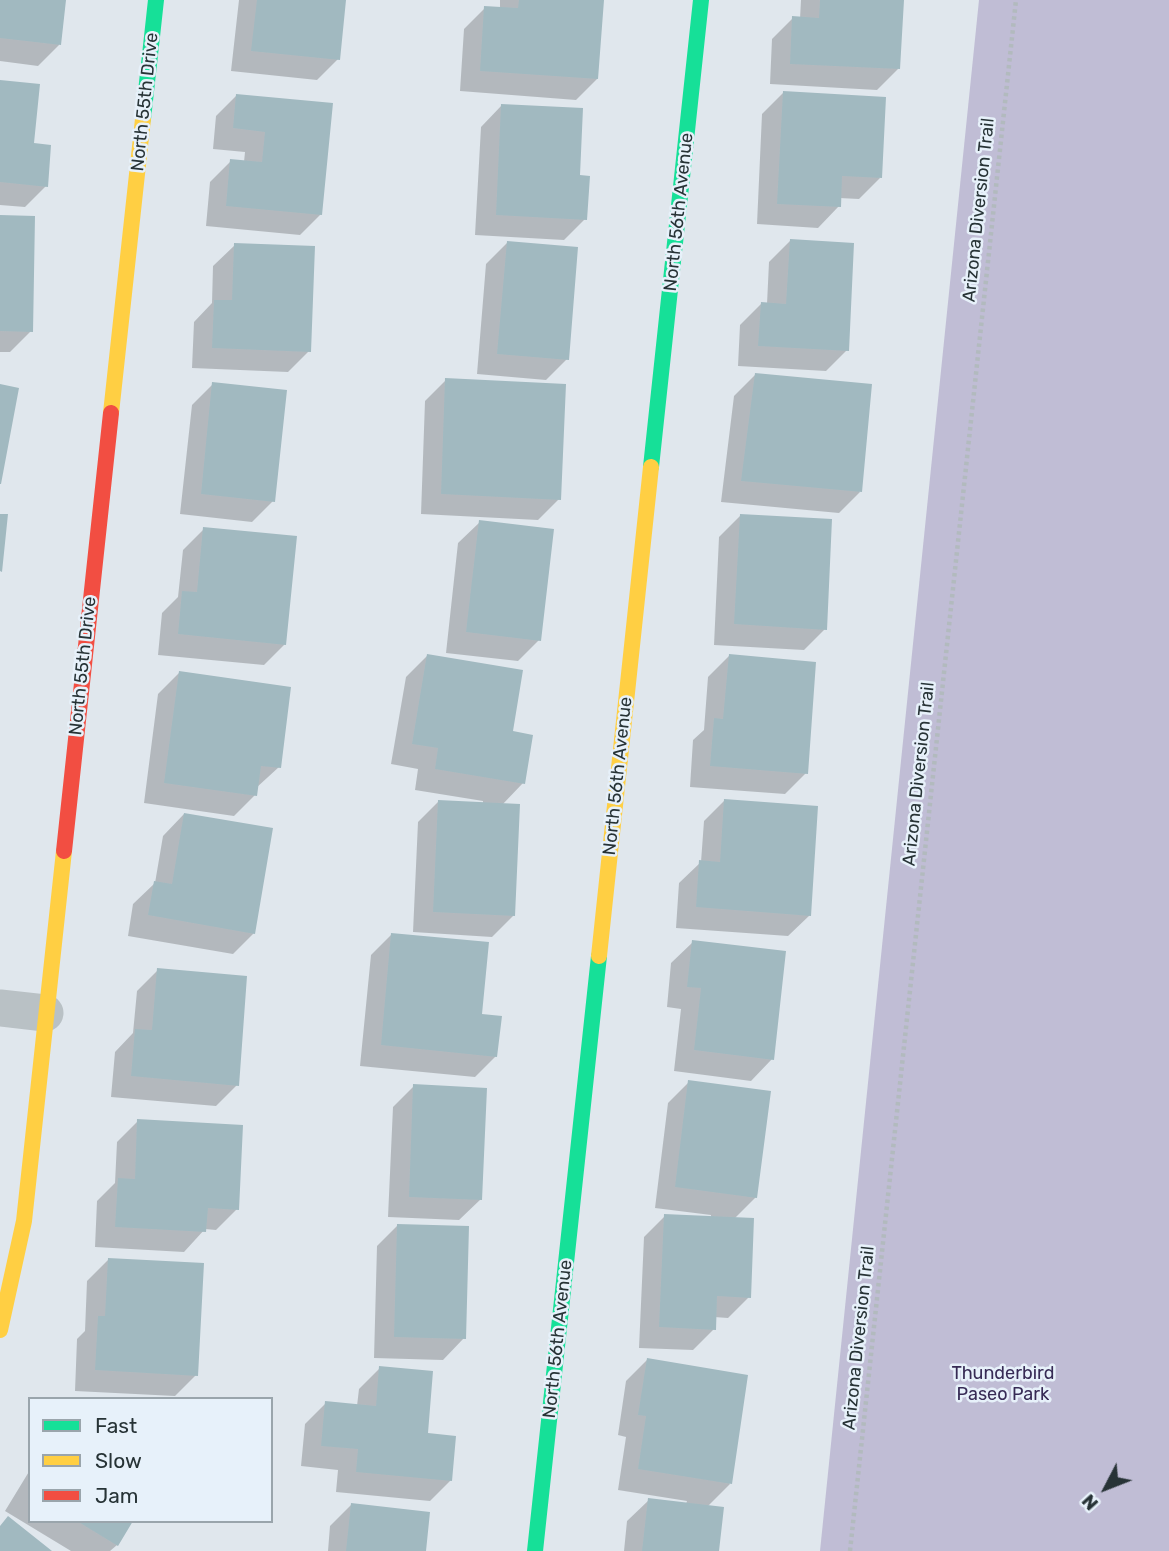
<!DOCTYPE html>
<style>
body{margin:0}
#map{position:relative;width:1169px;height:1551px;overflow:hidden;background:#e0e7ed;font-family:Rubik,sans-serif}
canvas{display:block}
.legend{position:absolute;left:28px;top:1397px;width:245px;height:126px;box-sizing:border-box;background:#e7f1fa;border:2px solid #9aa5ac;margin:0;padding:9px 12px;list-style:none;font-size:21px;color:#273336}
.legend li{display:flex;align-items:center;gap:14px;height:35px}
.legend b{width:35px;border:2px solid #9aa5ac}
.north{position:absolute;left:1071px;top:1453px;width:70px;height:70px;-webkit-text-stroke:5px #e7f1fa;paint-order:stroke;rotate:228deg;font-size:19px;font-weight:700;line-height:28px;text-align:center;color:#273336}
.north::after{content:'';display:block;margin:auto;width:24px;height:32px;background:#273336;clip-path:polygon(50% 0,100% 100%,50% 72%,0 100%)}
</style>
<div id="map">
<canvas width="1169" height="1551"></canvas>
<ul class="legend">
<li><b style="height:9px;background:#16e098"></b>Fast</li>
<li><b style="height:9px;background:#ffcf43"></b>Slow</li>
<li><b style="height:9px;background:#f24e42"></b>Jam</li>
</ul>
<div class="north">N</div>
</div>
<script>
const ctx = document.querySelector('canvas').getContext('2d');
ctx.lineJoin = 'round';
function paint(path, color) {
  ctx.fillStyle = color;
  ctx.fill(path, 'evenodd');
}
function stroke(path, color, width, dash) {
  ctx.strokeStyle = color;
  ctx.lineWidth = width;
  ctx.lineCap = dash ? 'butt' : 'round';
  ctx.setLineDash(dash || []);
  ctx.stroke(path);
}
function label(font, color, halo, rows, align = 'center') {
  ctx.font = font + ' Rubik,sans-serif';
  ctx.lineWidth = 5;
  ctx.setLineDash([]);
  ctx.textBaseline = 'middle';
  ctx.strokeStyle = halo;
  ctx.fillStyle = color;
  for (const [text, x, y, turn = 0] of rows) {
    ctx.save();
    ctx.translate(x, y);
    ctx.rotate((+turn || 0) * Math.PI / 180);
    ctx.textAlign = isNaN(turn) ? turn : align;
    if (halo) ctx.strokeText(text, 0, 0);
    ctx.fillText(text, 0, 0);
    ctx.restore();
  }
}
paint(new Path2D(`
 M979,0H1169V1551H820Z`), '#c0bdd5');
paint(new Path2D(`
 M0,0H65L59,45L38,66L0,61Z
 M239,0H344L338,59L317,80L231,71Z
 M500,0H602L597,79L576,100L460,91L464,29L485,8L500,9Z
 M801,0H902L898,69L877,90L770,84L772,39L793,18L800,19Z
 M0,82L32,144L46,186L25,207L0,205Z
 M783,93L880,178L859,199L839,198V206L818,228L757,224L762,114Z
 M237,95L331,105L321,214L300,235L206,226L210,182L231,161L244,162L245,152L213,149L216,116Z
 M502,105L578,177L585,219L564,240L475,235L481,127Z
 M0,217L31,331L10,352H0Z
 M790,241L847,350L826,371L738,366L740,325L761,304H767L769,262Z
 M507,243L567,359L546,380L477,374L486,264Z
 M235,245L309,351L288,372L192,368L194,322L212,303L213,266Z
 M756,374L860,492L839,513L721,502L734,396Z
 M446,380L559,499L538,520L421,514L425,401Z
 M213,384L273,501L252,522L180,514L192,405Z
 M740,516L825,629L804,650L714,645L719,537Z
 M480,522L539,640L518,661L446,653L458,543Z
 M204,529L285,644L264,665L158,655L162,613L178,597L183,550Z
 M427,656L511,733L523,783L502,805L513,916L492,937L413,932L418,822L439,801L483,804V801L415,790L418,769L391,764L406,677Z
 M729,656L806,773L785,794L690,787L693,740L704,730L708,677Z
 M179,673L279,767L256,788L255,795L234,816L144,803L158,694Z
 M725,800L810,915L788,936L676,928L679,883L701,862L704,821Z
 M184,814L254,933L233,954L128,936L133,904L155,883L163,836Z
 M392,934L481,1016L496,1056L475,1077L360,1066L371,955Z
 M693,942L772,1059L751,1081L674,1071L681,1009L667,1007L671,963Z
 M158,970L237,1085L216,1106L111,1097L115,1052L133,1033L137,991Z
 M689,1082L756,1197L734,1219L749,1297L728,1318L714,1317V1329L693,1350L639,1348L644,1237L665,1216L711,1218V1215L655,1208L668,1103Z
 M414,1086L481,1199L459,1220L388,1217L393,1107Z
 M138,1121L237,1209L216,1230L205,1229L184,1252L95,1247L97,1201L115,1183L117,1142Z
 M398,1225L464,1338L443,1360L374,1358L377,1246Z
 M108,1260L196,1375L175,1396L75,1391L77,1339L85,1331L87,1281Z
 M647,1360L730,1484L707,1507L717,1551H624L627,1521L649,1500L686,1504L687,1501L618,1490L626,1437L618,1435L626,1381Z
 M380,1368L426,1434L451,1480L430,1501L336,1492L338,1470L301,1466L305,1424L326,1403L357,1406L359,1389Z
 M30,1470V1521H131L117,1545L110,1551H71L5,1511Z
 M351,1505L424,1551H328L330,1526Z`), '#0003');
paint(new Path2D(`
 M0,0H66L61,45L0,38Z
 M257,0H346L340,60L251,51Z
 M519,0H604L598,79L480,71L484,6L518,8Z
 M820,0H904L900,69L790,64L792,16L819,18Z
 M0,80L40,84L34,143L51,145L48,187L0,182Z
 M783,91L886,97L882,178L842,176L841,207L777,204Z
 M236,94L333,103L322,215L226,206L230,159L262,162L265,132L233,128Z
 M501,104L583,108L580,175L590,176L587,220L496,215Z
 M0,215L35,216L33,332L0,331Z
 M790,239L854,243L849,351L758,346L761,302L786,304Z
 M507,241L578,247L569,360L497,354Z
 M234,243L315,246L311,352L212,348L214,300H232Z
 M755,373L872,384L862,492L741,481Z
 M445,378L566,384L561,500L441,494Z
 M212,382L287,390L275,502L201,494Z
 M0,384L19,388L1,484H0Z
 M0,514H8L2,572L0,571Z
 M740,514L832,519L827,630L734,624Z
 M479,520L554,529L541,641L466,632Z
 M203,527L297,536L286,645L178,634L182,591L197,592Z
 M427,654L523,670L513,731L533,735L525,784L435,769L438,748L412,744Z
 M729,654L816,662L808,774L710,766L714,718L723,719Z
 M179,671L291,687L281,768L261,766L257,796L164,783Z
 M724,799L818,806L811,916L696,907L699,860L720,862Z
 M438,800L520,804L515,916L433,912Z
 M184,813L273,828L255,934L148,915L154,881L172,884Z
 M391,933L489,942L482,1014L502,1016L497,1057L381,1045Z
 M692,940L786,951L774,1060L694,1050L701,988L687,987Z
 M157,968L247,976L239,1086L131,1076L135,1029L152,1030Z
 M688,1080L771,1091L757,1198L675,1187Z
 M413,1084L487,1088L482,1200L409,1197Z
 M137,1119L243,1125L239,1210L208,1208L206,1232L115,1227L118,1178L135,1179Z
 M664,1214L754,1218L751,1298L717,1296L716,1330L659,1327Z
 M397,1224L469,1226L466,1339L394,1337Z
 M108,1258L204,1263L198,1376L95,1370L98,1316H105Z
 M647,1358L748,1375L732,1484L638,1469L646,1416L638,1415Z
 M379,1366L433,1371L428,1433L456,1436L452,1481L356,1472L358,1449L321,1446L325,1401L376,1406Z
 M648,1498L724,1507L719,1551H642Z
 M351,1503L430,1512L426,1551H346Z
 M8,1516L52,1551H0V1526Z
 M77,1521H133L118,1546Z`), '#a1b9c0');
stroke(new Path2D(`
 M850,1551L1016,0`), '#b2babe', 4.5, [3.5, 3.5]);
stroke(new Path2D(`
 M0,1008L45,1013`), '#b9c1c5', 37);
stroke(new Path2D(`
 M143,119L156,0
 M651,467L701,0
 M535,1551L599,956`), '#16e098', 16);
stroke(new Path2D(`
 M111,413L143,119
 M599,956L651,467
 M0,1330L24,1221L64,851`), '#ffcf43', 16);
stroke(new Path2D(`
 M64,851L111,413`), '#f24e42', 16);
label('18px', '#273336', '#e7f1fa', [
 ["North 55th Drive",145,102,-84],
 ["Arizona Diversion Trail",979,210,-84],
 ["North 56th Avenue",679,212,-84],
 ["North 55th Drive",83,666,-84],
 ["Arizona Diversion Trail",919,774,-84],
 ["North 56th Avenue",618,776,-84],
 ["Arizona Diversion Trail",859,1338,-84],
 ["North 56th Avenue",558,1339,-84]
]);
label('18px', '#372b55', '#e7f1fa', [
 ["Thunderbird",1003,1374],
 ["Paseo Park",1003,1395]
]);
</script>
